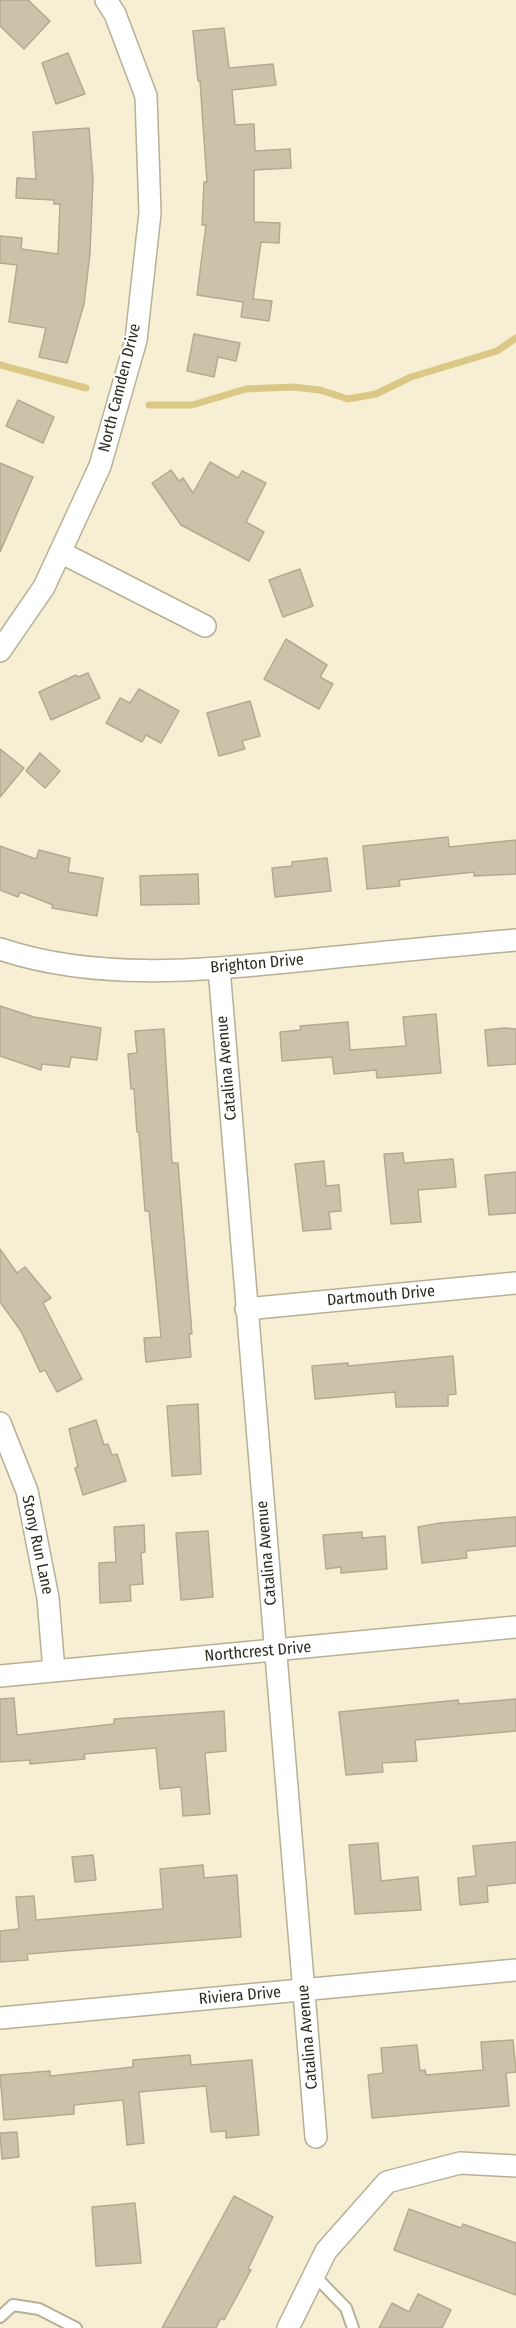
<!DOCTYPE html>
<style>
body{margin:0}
canvas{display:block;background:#f7efd4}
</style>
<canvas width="516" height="2328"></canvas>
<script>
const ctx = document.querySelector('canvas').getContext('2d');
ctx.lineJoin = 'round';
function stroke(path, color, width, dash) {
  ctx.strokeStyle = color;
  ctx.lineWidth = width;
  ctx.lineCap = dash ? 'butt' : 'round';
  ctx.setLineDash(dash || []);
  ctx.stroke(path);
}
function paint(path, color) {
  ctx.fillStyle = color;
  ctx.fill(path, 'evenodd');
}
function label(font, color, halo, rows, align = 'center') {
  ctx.font = font + ' "Fira Sans Condensed",sans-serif';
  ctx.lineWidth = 4.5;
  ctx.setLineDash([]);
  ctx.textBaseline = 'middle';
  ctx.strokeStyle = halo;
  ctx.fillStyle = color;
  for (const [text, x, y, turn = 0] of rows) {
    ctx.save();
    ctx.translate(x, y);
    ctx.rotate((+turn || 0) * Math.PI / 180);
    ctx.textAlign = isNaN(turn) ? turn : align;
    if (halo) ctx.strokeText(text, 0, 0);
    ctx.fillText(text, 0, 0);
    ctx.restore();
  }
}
stroke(new Path2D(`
 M0,365L86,388
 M149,405H192L246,389L293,387L320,390L348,399L376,394L411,377L497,351L516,338`), '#dcc886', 7);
const building = new Path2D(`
 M0,0H28L50,21L24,49L0,26Z
 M224,28L229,68L273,64L276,85L232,90L235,125L254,124L255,151L290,149L291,168L254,170V222L280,223L279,243L261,242L253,299L272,301L269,321L241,317L243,302L197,295L206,225H202L204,182H207L200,81H198L193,31Z
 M68,53L85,94L56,104L42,63Z
 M89,128L93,179L90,253L84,304L67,363L39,357L46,328L9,322L17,265L0,263V236L22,238L21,249L58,254L60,204H54V200L16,198L17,178L36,179L33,132Z
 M194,334L240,343L236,361L218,357L214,377L187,371Z
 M18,400L54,417L43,443L6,426Z
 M210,462L238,478L242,471L266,483L246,522L264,532L249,561L181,525L152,483L171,470L179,481L183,478L193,493Z
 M0,463L33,477L0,552Z
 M300,569L313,606L283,617L269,580Z
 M286,639L327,665L320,677L333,684L319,709L264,679Z
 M88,673L100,698L51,720L39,692L76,675L78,677Z
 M139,689L179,711L161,743L146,735L142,742L106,723L120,698L130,703Z
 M250,701L260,736L242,741L245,749L219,756L207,713Z
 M0,749L24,768L0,797Z
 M40,753L60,771L45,788L26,771Z
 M448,837L449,847L516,840V874L474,876V872L399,880L400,886L367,889L363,846Z
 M0,846L36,859L39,850L70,858L68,872L103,878L97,916L52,908L53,905L20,892L18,897L0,890Z
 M327,858L331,891L275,897L272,868L292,866V862Z
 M198,874L199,904L141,905L140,876Z
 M0,1006L34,1017L101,1028L97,1060L71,1057L69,1067L42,1064L41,1070L0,1056Z
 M436,1014L441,1073L377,1078L376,1070L334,1074L332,1057L282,1061L280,1032L301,1030L300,1026L348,1022L350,1050L406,1046L403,1017Z
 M504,1028L516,1029V1064L488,1066L485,1030Z
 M164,1029L172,1163H178L192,1334H189L191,1357L146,1362L144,1338L161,1337L149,1211H145L139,1132H137L134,1089H131L128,1054L137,1053L135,1031Z
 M403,1153L404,1163L453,1159L456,1187L418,1190L421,1222L391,1224L384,1154Z
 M324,1161L326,1186L339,1185L341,1211L329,1212L331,1229L303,1231L295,1164Z
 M516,1172V1213L489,1215L485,1175Z
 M0,1249L17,1273L25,1267L51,1298L43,1303L82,1379L57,1392L45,1370L40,1372L21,1331L0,1302Z
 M453,1356L456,1394L448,1395V1406L396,1407L395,1392L315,1399L312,1366L348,1363V1366Z
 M198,1404L201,1474L172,1476L167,1406Z
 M96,1420L104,1445L108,1444L112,1455L117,1454L126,1481L83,1495L75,1468L78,1467L69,1429Z
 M516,1517V1546L466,1551L467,1558L422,1563L418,1527L440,1523Z
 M144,1525L145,1552L141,1553L143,1584L130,1585L131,1601L100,1603L99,1563L116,1562L114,1527Z
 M208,1531L213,1597L181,1600L176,1533Z
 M362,1532V1538L385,1536L387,1569L341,1573V1567L326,1569L323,1535Z
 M14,1698L17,1735L114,1724V1719L224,1711L226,1751L205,1753L210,1814L183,1816L181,1787L160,1789L156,1748L84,1754L85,1759L30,1764V1760L0,1762V1699Z
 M516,1699V1731L415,1740L417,1761L382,1763L383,1772L346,1775L339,1712L458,1700L459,1704Z
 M516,1842V1883L487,1886L488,1902L460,1905L458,1878L476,1876L473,1846Z
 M378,1843L381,1881L418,1877L421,1910L355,1914L349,1845Z
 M93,1855L96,1880L75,1882L72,1857Z
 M203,1865L204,1878L237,1875L241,1937L27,1954L28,1960L0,1962V1931L19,1929L16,1897L34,1896L36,1920L163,1909L160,1869Z
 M513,2040L516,2072L506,2073L509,2106L372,2118L368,2075L383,2073L381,2048L417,2045L420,2071L425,2070L426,2075L483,2070L481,2042Z
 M190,2055L191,2065L252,2060L259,2135L226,2138V2131L211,2132L206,2086L139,2092L144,2143L127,2145L123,2100L74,2105V2114L4,2120L0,2075L50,2071V2076L133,2067V2060Z
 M17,2132L19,2157L2,2159L0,2133Z
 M234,2196L273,2217L248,2269L251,2270L224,2320L221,2318L216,2328H162Z
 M135,2203L141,2263L96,2266L92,2207Z
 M409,2209L461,2228L463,2224L516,2243V2295L394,2250Z
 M418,2294L451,2310L442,2328H379L392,2303L409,2312Z`);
paint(building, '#cac3a9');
stroke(building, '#b2ab91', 1.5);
const lane = new Path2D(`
 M314,2275L346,2308L353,2328
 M0,2317L13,2305L39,2309L76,2328`);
const street = new Path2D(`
 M60,552L205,626
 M0,651L44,587L100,466L136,340L150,213L146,96L115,14L106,0
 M0,949C99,982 205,970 307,960C377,953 446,946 516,940
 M219,968L316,2137
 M246,1309L516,1283
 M0,1423L27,1491L48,1598L54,1671
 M0,1676L516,1627
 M0,2018L516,1970
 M288,2328L326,2251L387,2182L460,2163L516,2166`);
stroke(lane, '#b7af96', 14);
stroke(street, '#b7af96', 24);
stroke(lane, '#fff', 10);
stroke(street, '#fff', 21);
label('16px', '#2e2b21', '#fff', [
 ["North Camden Drive",120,388,-76],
 ["Brighton Drive",257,964,-5],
 ["Catalina Avenue",227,1068,-95],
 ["Dartmouth Drive",381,1296,-5],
 ["Stony Run Lane",37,1545,78],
 ["Catalina Avenue",267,1553,-95],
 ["Northcrest Drive",258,1652,-5],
 ["Riviera Drive",240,1996,-5],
 ["Catalina Avenue",308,2037,-95]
]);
</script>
